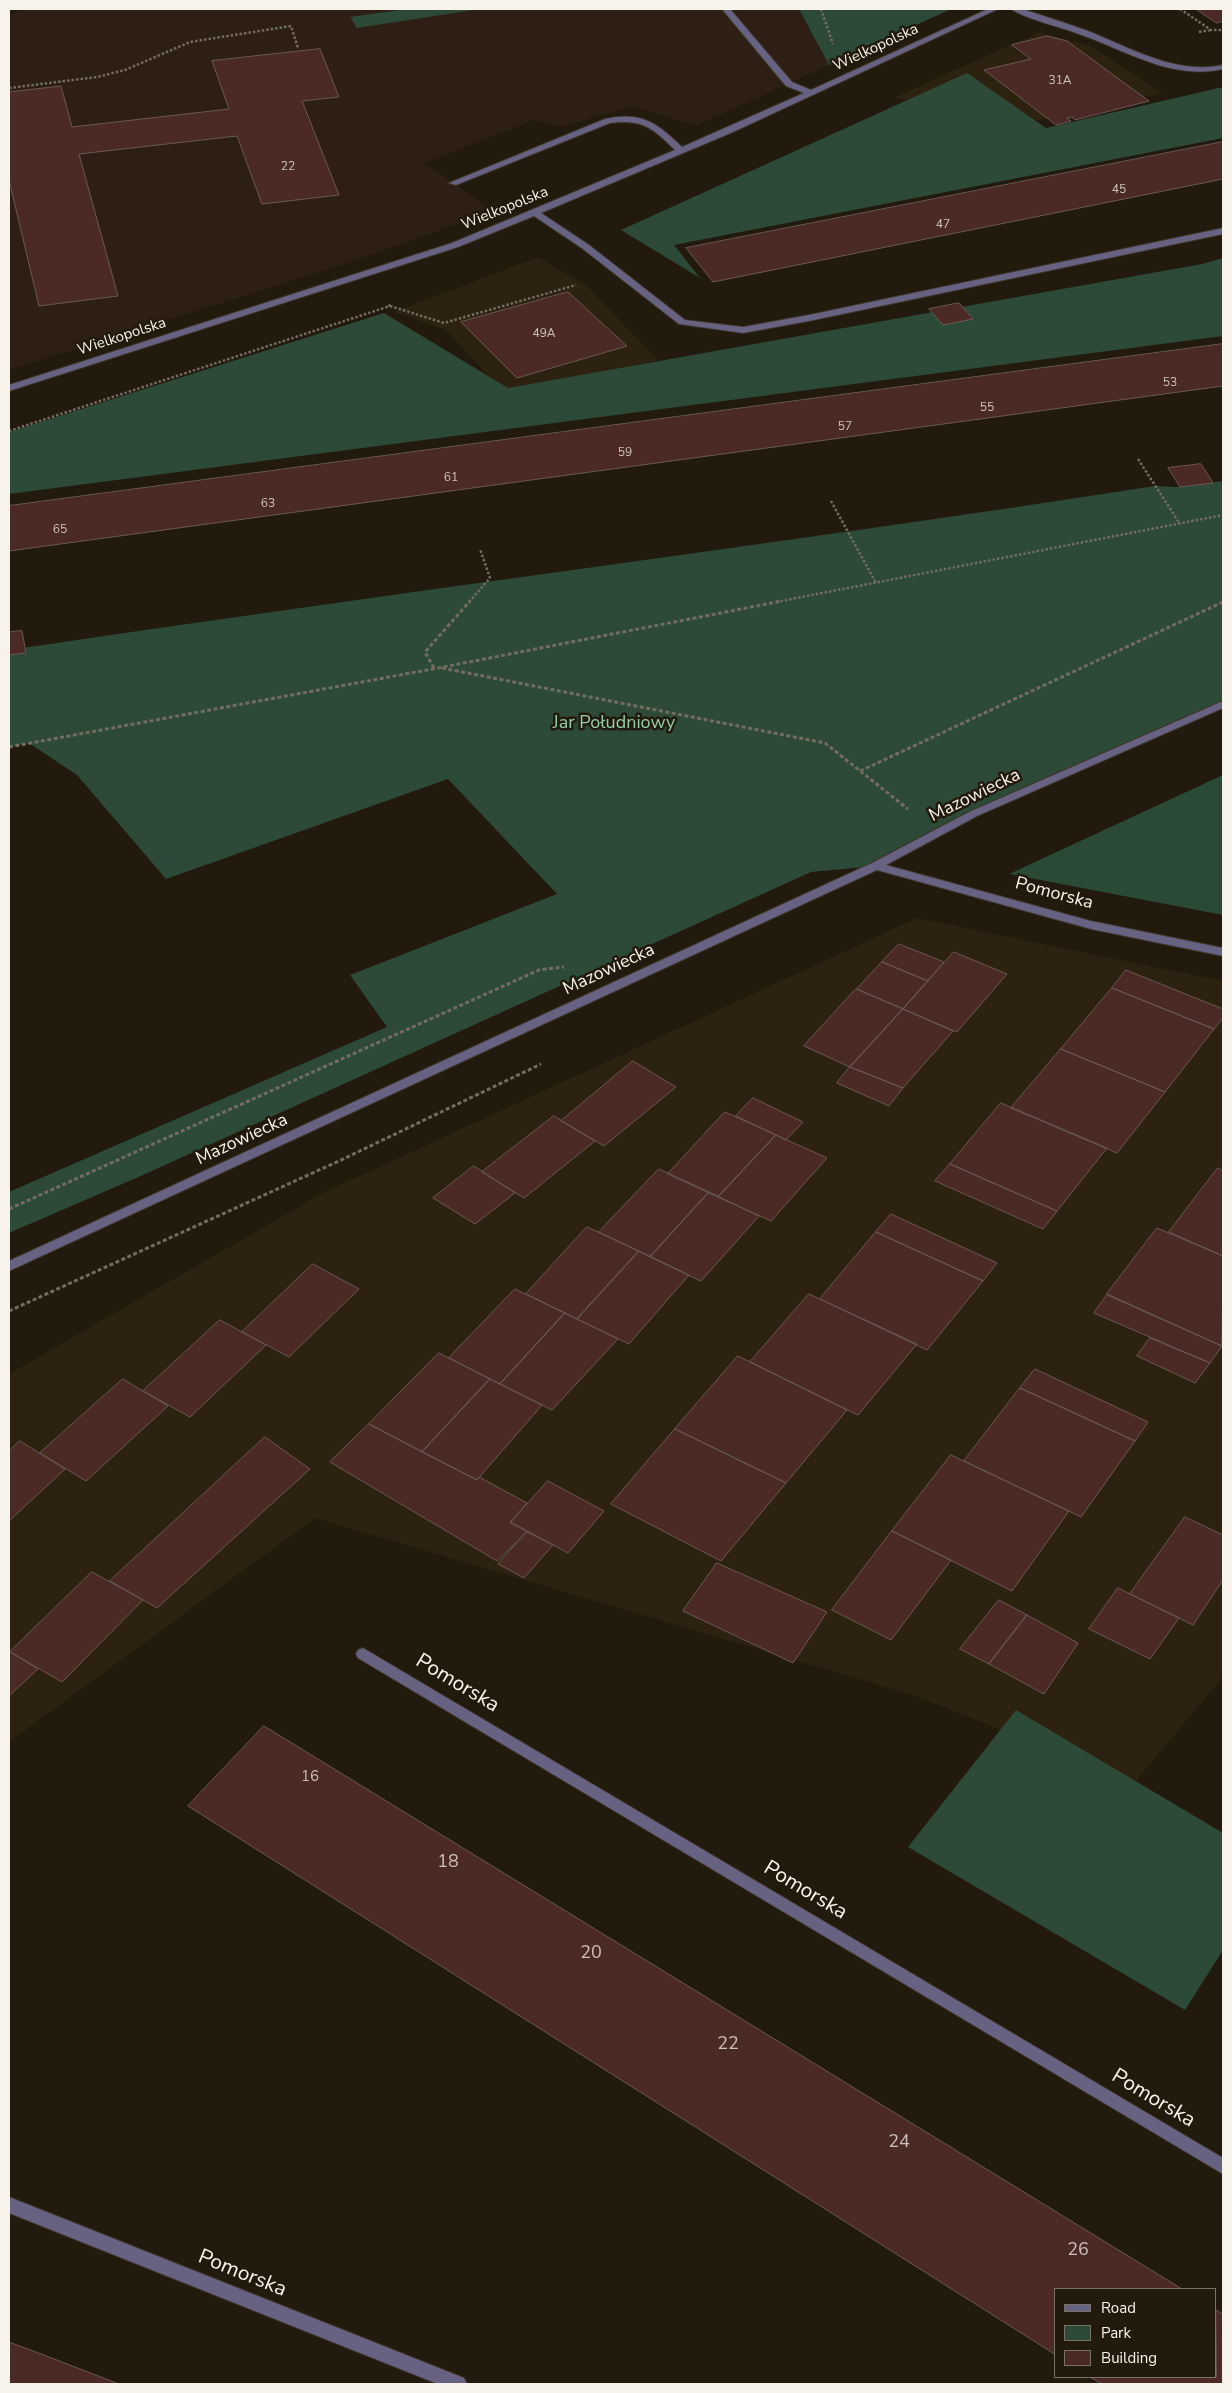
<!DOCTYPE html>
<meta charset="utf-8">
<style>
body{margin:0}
#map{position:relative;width:1232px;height:2393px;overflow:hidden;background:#221a0d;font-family:"Nunito Sans",sans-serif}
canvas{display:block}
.frame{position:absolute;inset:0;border:10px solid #f8f3ea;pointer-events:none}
.legend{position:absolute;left:1054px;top:2288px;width:162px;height:90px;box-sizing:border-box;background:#221a0d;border:1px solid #787165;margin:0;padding:6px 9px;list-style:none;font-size:15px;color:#f8f3ea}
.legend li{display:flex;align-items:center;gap:10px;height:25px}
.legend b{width:25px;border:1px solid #787165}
</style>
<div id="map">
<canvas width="1232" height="2393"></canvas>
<div class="frame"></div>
<ul class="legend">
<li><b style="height:6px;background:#686282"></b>Road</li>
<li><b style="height:14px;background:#2c4a37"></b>Park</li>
<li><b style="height:14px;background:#4b2a26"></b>Building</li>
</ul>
</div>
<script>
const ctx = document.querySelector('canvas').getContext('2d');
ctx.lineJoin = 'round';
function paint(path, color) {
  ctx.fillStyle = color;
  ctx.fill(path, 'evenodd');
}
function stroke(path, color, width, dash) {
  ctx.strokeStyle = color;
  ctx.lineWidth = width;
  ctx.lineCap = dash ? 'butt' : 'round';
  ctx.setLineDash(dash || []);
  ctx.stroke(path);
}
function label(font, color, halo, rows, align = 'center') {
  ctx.font = font + ' "Nunito Sans",sans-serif';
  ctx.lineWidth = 5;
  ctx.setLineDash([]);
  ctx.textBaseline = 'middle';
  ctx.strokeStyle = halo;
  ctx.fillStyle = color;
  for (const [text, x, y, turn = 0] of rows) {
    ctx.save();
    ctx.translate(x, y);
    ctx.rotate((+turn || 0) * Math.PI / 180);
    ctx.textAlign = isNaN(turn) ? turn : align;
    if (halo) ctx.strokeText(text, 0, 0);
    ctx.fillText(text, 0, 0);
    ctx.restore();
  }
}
paint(new Path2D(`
 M1039,32L1089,45L1163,93L1041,120L963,123L895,97Z
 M538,257L587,286L658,360L506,395L446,330L394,312Z
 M917,918L1223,981V1677L1134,1783L916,1696L315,1518L9,1742V1374L323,1193Z`), '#2d220f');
paint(new Path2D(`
 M27,9H799L829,65L696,126L633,106L561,127L534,120L425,163L493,211L351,262L9,370V15Z`), '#2e1f15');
paint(new Path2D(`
 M406,9H480L357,28L350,17Z
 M799,9H951L829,65Z
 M967,73L1046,128L1223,87V138L674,245L700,278L621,230Z
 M1223,258V336L9,494V432L384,313L508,388L1202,264Z
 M1223,481V704L973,814L876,866L811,872L143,1175L9,1233V1192L387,1027L350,975L557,894L448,779L166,879L77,775L29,743L9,747V650C390,593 774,545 1155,486L1176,487Z
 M1016,1710L1223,1833V1950L1185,2010L908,1847Z`), '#2c4a37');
paint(new Path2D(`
 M1223,775V915L1009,874Z`), '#2a4a36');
const building = new Path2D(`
 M1196,9H1223V21L1217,23Z
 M1047,36L1067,41L1149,101L1075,120L1072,117L1067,118L1071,121L1056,125L984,70L1031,59L1012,45Z
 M320,49L339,97L302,101L339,195L262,204L237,136L79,154L118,296L39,306L9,180V92L61,86L72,127L229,109L212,61Z
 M1223,142V179L713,282L686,248Z
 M568,292L627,346L517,378L461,322Z
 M959,303L973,319L943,325L929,309Z
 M1223,344V386L9,551V506Z
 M1201,464L1213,483L1180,487L1168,468Z
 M22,631L26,653L9,655V632Z
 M899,944L944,962L928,981L882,962Z
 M954,952L1007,974L957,1032L903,1009Z
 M882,962L928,981L903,1009L857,989Z
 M1126,970L1223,1009V1018L1214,1029L1112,988Z
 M1112,988L1214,1029L1165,1092L1061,1049Z
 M856,989L903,1009L850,1067L804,1046Z
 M903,1009L953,1031L903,1088L850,1067Z
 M1061,1049L1165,1092L1117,1153L1011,1108Z
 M633,1061L676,1087L604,1146L561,1121Z
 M850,1067L903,1088L889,1106L837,1083Z
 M753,1098L803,1122L786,1140L736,1116Z
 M1001,1103L1107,1148L1057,1211L950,1164Z
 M725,1112L776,1135L718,1197L668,1174Z
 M554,1116L595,1141L524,1198L482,1172Z
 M776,1135L827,1158L771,1221L718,1197Z
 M950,1164L1057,1211L1043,1229L935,1181Z
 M474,1166L515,1193L475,1224L433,1198Z
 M1218,1168L1223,1171V1256L1169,1232Z
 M659,1169L709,1192L650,1257L599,1232Z
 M709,1192L759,1216L701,1281L650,1257Z
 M891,1214L997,1263L983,1281L876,1232Z
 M587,1227L639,1251L577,1319L526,1294Z
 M1157,1228L1223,1256L1222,1346L1107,1294Z
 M876,1232L983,1281L927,1350L820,1299Z
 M639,1251L689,1275L629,1344L577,1319Z
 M313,1264L359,1289L289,1357L242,1332Z
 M515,1289L565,1313L500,1384L449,1358Z
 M809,1294L917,1344L858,1415L750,1362Z
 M1107,1295L1222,1346L1210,1363L1094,1313Z
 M565,1313L618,1339L552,1410L500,1384Z
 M220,1320L266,1345L190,1417L143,1391Z
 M1150,1338L1210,1363L1195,1383L1137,1356Z
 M439,1353L490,1379L422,1452L369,1424Z
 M738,1356L847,1410L786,1483L675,1429Z
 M1035,1369L1148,1422L1135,1441L1020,1388Z
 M123,1379L168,1406L86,1481L40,1453Z
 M490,1379L542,1405L477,1480L422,1452Z
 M1020,1388L1135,1441L1081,1517L964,1461Z
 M369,1424L477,1480L479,1477L527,1503L510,1523L527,1532L497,1561L330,1462Z
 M675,1429L786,1483L721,1561L611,1504Z
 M265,1437L310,1469L157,1608L110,1581Z
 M20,1441L65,1469L9,1521V1451Z
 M951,1455L1069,1511L1012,1591L892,1531Z
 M548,1481L604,1511L568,1553L511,1522Z
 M1185,1517L1223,1535V1580L1193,1625L1130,1594Z
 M892,1531L951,1560L891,1640L832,1610Z
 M527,1532L553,1545L524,1578L498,1564Z
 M717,1563L827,1612L793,1663L683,1611Z
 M92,1572L143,1600L62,1682L10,1652Z
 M1118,1588L1179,1618L1150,1659L1089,1629Z
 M999,1600L1027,1615L989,1664L960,1649Z
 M1027,1615L1078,1643L1044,1694L989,1664Z
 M9,1651L38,1669L9,1696Z
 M264,1726L1182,2289H1056V2355L188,1806Z
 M1216,2310L1223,2314V2384H1102L1090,2377H1216Z
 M9,2342L49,2357L119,2384H9Z`);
paint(building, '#4b2a26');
stroke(building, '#6b5855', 1);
const minor = new Path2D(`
 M722,9H730L792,82L811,90L988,9H998L733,132L541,213L589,245L685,320L743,327L809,315L1223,228V234L809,321L743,333L679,324L583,249L534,216L458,247L9,391V385L452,243L675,150C653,128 643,119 610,123L456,185L449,183L605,119C642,111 657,123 682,147L804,93L786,86Z
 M1011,9H1022C1044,16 1066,23 1088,31C1131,48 1175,75 1223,65V69C1171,81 1124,49 1076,33C1060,27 1023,18 1011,9Z
 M1223,701V708L977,816L886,865L1091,921L1223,948V956L1091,929L877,870L9,1271V1261L872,863L969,812Z
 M363,1648L1223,2158V2174L358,1658L356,1654L358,1650Z
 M9,2197L464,2378L467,2384H438L9,2213Z`);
stroke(minor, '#3c3428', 2);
stroke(new Path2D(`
 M821,9L833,44
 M1180,9L1211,30H1223
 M1199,32L1211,30
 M9,88L97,77L125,70L190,42L291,26L298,48
 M390,306L444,323L576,285
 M9,431L390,306L387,304
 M1138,459L1180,524
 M831,501L876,583
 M469,602L490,578L480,549
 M776,602L1223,515`), '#736c60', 2.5, [2.5, 2]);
stroke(new Path2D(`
 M434,668L425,652L470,601
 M442,668L825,743L908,809
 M9,747L438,668L782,601
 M860,771L1223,602
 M9,1209L539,970L564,967
 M9,1311L339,1161L541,1064`), '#736c60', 3, [4, 2.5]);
paint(minor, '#686282');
label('12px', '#cdc1b9', null, [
 ["31A",1060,81],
 ["22",288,167],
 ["45",1119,190],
 ["47",943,225],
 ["49A",544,334],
 ["53",1170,383],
 ["55",987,408],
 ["57",845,427],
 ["59",625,453],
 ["61",451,478],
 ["63",268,504],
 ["65",60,530]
]);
label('15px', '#f8f3ea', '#221a0d', [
 ["Wielkopolska",876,48,-25],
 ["Wielkopolska",505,209,-22],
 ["Wielkopolska",122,337,-18]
]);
label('15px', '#cdc1b9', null, [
 ["16",310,1777]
]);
label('18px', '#94cfa9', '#221a0d', [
 ["Jar Południowy",614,724]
]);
label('18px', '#f8f3ea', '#221a0d', [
 ["Mazowiecka",975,796,-26],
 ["Pomorska",1054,894,15],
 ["Mazowiecka",609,970,-25],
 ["Mazowiecka",242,1140,-25]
]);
label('18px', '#cdc1b9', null, [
 ["18",448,1863],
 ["20",591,1954],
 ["22",728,2045],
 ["24",899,2143],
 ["26",1078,2251]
]);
label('21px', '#f8f3ea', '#221a0d', [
 ["Pomorska",457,1684,31],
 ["Pomorska",805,1891,31],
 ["Pomorska",1153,2099,31],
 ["Pomorska",242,2274,22]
]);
</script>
